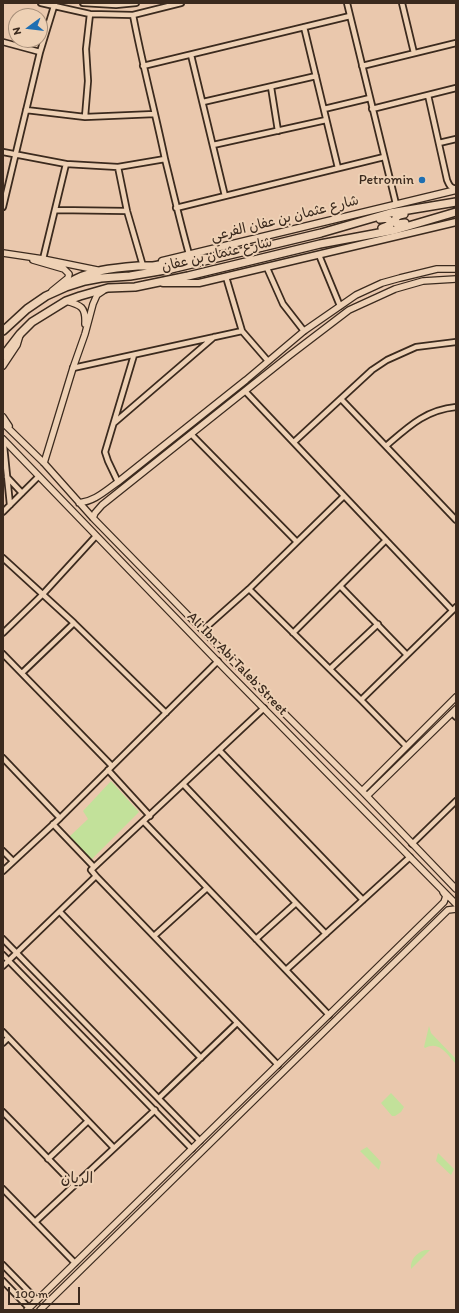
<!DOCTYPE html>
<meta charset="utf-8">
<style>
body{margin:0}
#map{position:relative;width:459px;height:1313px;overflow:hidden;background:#eac8ad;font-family:Itim,sans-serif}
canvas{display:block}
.frame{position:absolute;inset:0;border:4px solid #3b2a1e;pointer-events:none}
.north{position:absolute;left:8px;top:8px;width:40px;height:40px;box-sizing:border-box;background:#eed1b5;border:1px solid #a68e79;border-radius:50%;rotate:255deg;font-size:11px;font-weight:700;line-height:16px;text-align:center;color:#3b2a1e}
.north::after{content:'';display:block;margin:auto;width:14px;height:18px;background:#1f6fb2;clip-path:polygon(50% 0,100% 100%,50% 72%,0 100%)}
.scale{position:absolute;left:8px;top:1287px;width:72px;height:18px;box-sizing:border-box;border:2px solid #3b2a1e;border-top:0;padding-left:5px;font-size:12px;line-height:14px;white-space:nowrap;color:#3b2a1e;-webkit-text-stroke:3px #eed1b5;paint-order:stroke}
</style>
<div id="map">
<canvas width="459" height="1313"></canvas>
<div class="frame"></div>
<div class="north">N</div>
<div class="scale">100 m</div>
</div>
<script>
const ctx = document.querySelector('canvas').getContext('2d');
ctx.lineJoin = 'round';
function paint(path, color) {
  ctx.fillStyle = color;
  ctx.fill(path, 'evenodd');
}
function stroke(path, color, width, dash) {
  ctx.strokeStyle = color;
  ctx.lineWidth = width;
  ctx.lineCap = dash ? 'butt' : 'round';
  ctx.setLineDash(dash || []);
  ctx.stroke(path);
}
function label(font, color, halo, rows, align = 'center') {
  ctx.font = font + ' Itim,"Playpen Sans Arabic",sans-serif';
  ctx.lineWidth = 4;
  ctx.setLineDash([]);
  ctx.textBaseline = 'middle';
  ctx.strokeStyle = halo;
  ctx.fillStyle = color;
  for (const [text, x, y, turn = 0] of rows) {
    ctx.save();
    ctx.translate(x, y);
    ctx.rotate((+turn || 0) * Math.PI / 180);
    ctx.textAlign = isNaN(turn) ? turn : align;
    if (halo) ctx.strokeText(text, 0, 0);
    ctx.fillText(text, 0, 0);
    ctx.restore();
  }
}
paint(new Path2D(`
 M111,781L139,812L91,860L69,837L88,819L83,811Z
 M429,1026L431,1033L456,1059V1064C447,1054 439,1040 425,1048L424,1047Z
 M391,1093L404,1107L401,1112L395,1116H392L381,1103Z
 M367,1147L381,1162L379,1170L360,1151Z
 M438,1153L454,1169L451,1175L436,1161Z
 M425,1250H430L411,1269C410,1260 416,1253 425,1250Z`), '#c2e19a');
const minor = new Path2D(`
 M41,3L90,14L133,15L181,3
 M83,3L116,5L136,3
 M347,3L396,204
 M402,3L414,53
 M133,15C142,63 155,111 165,159C173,191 180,222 189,254
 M304,27L338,168
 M3,42L40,52
 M191,55L225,196
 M143,66L350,16
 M362,66L456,43
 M271,87L278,131
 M428,95L447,180C449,185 451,189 456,188
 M203,102L316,76
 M324,109L370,98
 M372,109L456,88
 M26,110L85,117L155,114
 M85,117L88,81L86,49L90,14
 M439,143L456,139
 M213,145L326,120
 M3,152L66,164L118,167L165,159
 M118,167L127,211L143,266
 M3,207L40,52L55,3
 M176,208L384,157
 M55,210L127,211
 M319,255L340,306
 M43,259L66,164
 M267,268L283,304L304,331
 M226,277L242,331L268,361
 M73,368L242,331
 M245,391L452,610
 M341,399L456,520
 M114,423L214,337
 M191,434L297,542
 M294,442L372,370L387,360L416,347L456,342
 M4,446L10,505
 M386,446C408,427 425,410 456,407
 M7,477L22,493
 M118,482L108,461L105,452L134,355
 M3,512L38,477
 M3,558L74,623L166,713
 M340,586L407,655
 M249,589L361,700L406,746
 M203,630L249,589L344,496
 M3,633L43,594L96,536
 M293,633L386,540
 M3,654L112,766
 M330,669L378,624
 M22,673L74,623
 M361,700L456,607
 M452,713L456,717
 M219,750L363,900
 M3,758L60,818
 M108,770L150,816
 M183,784L296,903L256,939
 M144,822L329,1015
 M53,824L94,867
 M412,844L456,801
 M3,851L13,861
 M3,871L60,818L218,661
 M96,876L91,870L264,708
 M296,903L326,934
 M60,912L201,1058
 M154,936L207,888
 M3,939L200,1141
 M3,955L192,1149
 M3,966L96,876L278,1065
 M286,970L410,857
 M3,1032L114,1148
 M3,1043L8,1038
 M159,1098L237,1023
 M3,1112L74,1185
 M48,1159L88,1121
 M3,1189L75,1263
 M35,1222L155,1110
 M3,1265L37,1300
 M3,1281L29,1308`);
const tertiary = new Path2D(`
 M3,253L43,259L97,270
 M33,260L64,269L69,274L68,278L52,291
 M66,301C81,305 86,307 85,324
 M3,366L17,345L20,335
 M3,417L9,426
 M3,423L44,463L93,518L259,688L362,791L456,889
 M3,439L222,666L456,904
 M44,463L73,368L85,334L93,304L97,295L103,291
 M79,503C95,501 105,491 118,482L246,380L304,331L356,295L382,283L400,278L437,269H456
 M93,518L95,513L102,505L290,355L349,310L395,289L423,281L456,279
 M362,791L456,697
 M367,796L456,709
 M27,1310L438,908L444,902L446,896L443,892
 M40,1310L448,910L456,909`);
const secondary = new Path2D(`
 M162,261L456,190
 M163,283H199L456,222`);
const primary = new Path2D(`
 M404,214C399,215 395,216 395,222L397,224L405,223
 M380,219C385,218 388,218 391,222L390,225L382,228
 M67,284C89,270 113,268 138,266C143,266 148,266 153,266C171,263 187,257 205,258
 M3,331L27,309L46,296L66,287L85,281L101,278L130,276L171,269L321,233L390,213L456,202
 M3,356L20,334L32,322L66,301L80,296L108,288L135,287L188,276L320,244L395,230L456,212`);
stroke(minor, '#3b2a1e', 8);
stroke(tertiary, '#3b2a1e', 8);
stroke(secondary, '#3b2a1e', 9);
stroke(primary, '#3b2a1e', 10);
stroke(minor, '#eed1b5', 4.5);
stroke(tertiary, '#eed1b5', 5.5);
stroke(secondary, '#eed1b5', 6);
stroke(primary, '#eed1b5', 7);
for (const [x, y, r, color] of [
 [422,180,4,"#1f6fb2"]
]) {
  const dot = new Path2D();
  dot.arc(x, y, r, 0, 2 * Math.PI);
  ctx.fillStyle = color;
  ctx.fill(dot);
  stroke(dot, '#eed1b5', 1.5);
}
label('14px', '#3b2a1e', '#eed1b5', [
 ["Petromin",414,180]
], 'right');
label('14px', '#3b2a1e', '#eed1b5', [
 ["شارع عثمان بن عفان الفرعي",285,219,-14],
 ["شارع عثمان بن عفان",217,255,-13],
 ["Ali Ibn Abi Taleb Street",237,664,46]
]);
label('15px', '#3b2a1e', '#eed1b5', [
 ["الريان",77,1179]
]);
</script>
